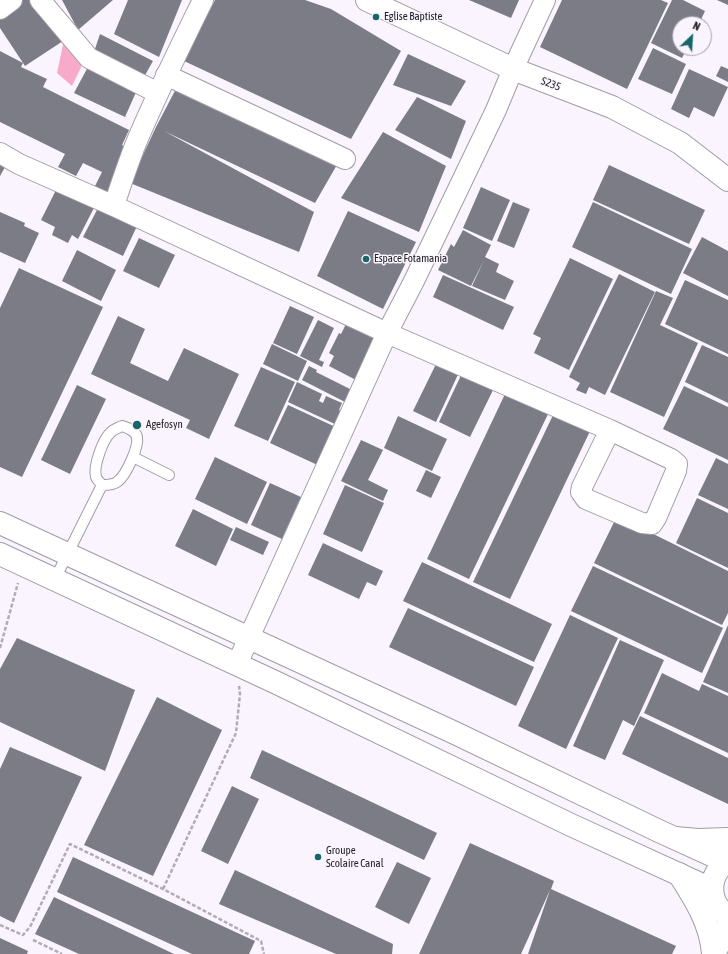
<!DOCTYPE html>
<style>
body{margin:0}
#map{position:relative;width:728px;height:954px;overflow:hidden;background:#f9f4fe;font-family:"Asap Condensed",sans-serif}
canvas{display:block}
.north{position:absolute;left:672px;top:16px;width:40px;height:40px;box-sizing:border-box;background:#f9f4fe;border:1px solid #a3a0a7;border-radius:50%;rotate:25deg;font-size:11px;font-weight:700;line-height:16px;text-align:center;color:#222124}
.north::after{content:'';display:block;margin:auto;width:14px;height:18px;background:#186667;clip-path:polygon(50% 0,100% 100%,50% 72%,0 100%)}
</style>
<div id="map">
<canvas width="728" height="954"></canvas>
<div class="north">N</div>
</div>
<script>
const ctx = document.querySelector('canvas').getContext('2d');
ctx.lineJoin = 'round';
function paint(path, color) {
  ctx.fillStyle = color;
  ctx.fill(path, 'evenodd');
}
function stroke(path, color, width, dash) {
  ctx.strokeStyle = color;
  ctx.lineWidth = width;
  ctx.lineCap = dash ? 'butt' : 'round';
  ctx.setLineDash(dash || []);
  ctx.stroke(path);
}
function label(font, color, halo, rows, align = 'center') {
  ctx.font = font + ' "Asap Condensed",sans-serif';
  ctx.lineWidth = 3;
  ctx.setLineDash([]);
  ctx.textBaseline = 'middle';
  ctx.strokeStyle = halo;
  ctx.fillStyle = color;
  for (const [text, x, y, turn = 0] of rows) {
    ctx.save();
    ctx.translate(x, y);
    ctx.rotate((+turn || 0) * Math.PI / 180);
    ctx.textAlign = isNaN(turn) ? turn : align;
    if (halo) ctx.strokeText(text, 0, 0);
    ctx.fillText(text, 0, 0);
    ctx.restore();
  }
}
paint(new Path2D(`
 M65,35L85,59L72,86L57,73Z`), '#f7abc8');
paint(new Path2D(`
 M19,0H36L63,41L25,66L0,28V13Z
 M62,0H113L78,30Z
 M128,0H182L159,57L114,34Z
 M215,0H305L331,9L401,51L351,139L184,61Z
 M469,0H519L511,18Z
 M562,0H661L668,3L627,89L540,47Z
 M672,0H683L705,11L699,24H680V48H687L682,58L651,43Z
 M717,0H728V5Z
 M100,34L153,61L144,77L94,52Z
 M653,48L686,64L672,94L638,79Z
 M0,51L23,63L21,67L47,79L43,87L129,130L122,145L129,149L107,192L95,186L102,172L83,163L76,176L58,167L65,154L0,122Z
 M408,54L466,81L451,106L393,85Z
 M89,65L137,90L125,117L74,93Z
 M721,66L728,69V82L716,76Z
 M689,69L728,87L714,117L694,107L689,118L671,109Z
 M178,85L338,163L315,203L164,131L314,212L299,252L130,183L156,127Z
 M417,97L466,121L451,159L395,130Z
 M383,132L446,166L419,232L341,198Z
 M0,156L9,160L0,176Z
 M609,165L705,210L689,244L593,200Z
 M58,186L96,204L78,239L72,235L68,243L52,235L55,227L41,220Z
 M481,187L510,200L492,241L463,228Z
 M513,202L530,209L514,248L497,241Z
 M593,202L692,249L671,294L572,247Z
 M98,208L137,226L123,256L83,237Z
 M348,211L416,242L383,309L317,276Z
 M0,212L25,223L24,226L39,233L25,263L0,252Z
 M463,230L491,245L485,257L499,264L496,272L514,281L505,300L472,286L484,260L471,286L438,270L451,244L454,247Z
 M702,237L728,251V296L683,273Z
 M139,238L175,255L159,288L123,271Z
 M77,250L116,270L101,301L62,281Z
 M570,258L613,279L569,370L534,353L541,338L533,334Z
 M19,268L103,307L22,477L0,467V308Z
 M619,274L655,292L605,395L589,387L586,394L576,390L580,383L569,377Z
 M443,275L514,307L503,330L433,297Z
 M685,280L728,300V354L665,324Z
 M656,291L673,298L660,325L698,343L664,417L610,392Z
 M290,306L314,317L297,354L273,343Z
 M118,316L145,329L130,363L168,381L184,348L239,374L209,439L186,428L190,420L91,374Z
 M318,320L334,328L319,360L324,362L322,367L300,356Z
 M346,324L376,339L356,380L329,366L334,356L329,353L339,333L341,334Z
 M272,344L307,361L298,381L263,364Z
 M702,345L728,357V403L685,382Z
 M439,358L461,368L436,422L413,411Z
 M309,366L317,370L316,372L352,390L345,402L302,380Z
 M261,367L295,382L268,441L234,426Z
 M464,369L496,384L470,437L439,422Z
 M297,382L322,394L319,401L323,403L326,396L342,403L339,410L343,412L337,425L288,402Z
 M77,385L106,399L70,474L41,460Z
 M684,386L728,407V460L663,429Z
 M505,394L548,414L469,579L427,559Z
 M288,405L342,430L324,468L270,443Z
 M555,411L591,429L510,599L473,582Z
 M398,416L447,439L432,471L384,448Z
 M361,440L383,450L368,480L388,490L383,501L341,481Z
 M215,457L267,482L247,524L195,499Z
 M716,458L728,464V509L698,495Z
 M426,470L441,477L431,498L416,491Z
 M270,483L301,497L282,539L251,525Z
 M345,485L384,503L362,552L323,534Z
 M697,498L728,513V568L676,543Z
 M193,509L233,529L216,566L175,546Z
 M617,516L728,571V613L722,625L594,563Z
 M236,527L269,542L263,555L230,540Z
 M323,543L383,571L376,586L367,582L359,599L308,575Z
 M422,562L552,624L534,662L403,601Z
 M593,566L723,628L702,673L571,611Z
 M408,608L534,667L516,706L389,647Z
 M570,615L618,638L566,749L518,726Z
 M728,625V693L703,682Z
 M17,638L135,690L105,771L0,722V669Z
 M620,640L664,660L634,726L623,720L605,760L573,746Z
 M662,673L699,691L702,684L728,696V753L644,713Z
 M157,697L222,730L153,876L84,845Z
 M640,716L728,758V804L622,754Z
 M10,747L82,777L14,923L0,916V769Z
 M262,750L437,833L424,860L250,778Z
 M232,786L259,799L228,864L201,851Z
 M470,843L554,881L551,889L676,946L672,954H528L550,890L521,954H419Z
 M73,857L255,941L249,954H192L57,892Z
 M397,862L431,878L409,924L375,907Z
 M235,870L393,944L392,954H336L219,904Z
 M54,897L174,954H79L35,934Z
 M0,938L28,951L27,954H0Z`), '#7c7c86');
const service = new Path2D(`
 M122,426C128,428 135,430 137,437C139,447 126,476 117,482C113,485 107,485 102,485C100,482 97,480 96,477C93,466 103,439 111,432C114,429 118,428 122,426Z
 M133,457L169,475
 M55,579L102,485`);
const minor = new Path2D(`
 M40,0L89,58L158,93
 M0,9L12,0
 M166,75L345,159
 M0,153L19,164L114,206L387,333L610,430L671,459L677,464L676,471L656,518L652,524L642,523L586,499L581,492L582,487L610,430
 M114,206C120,186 127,167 134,148C155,97 179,49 203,0
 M237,664L387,333L414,281L496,110L513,69L545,0`);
const tertiary = new Path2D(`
 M367,0L513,69L612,107L680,143L728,180
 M675,838L698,840L728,839
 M679,874C695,899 711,924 713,954
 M714,954L728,926`);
const secondary = new Path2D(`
 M0,523L455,733L661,832L727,862
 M0,554L277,683L571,825L711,889
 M728,861C707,874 707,903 728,916`);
stroke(service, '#a19ca5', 12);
stroke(minor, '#a19ca5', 22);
stroke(tertiary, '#a19ca5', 24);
stroke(secondary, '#a19ca5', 24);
stroke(new Path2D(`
 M0,648L18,583
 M163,889L236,733L240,694L239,686
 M0,925L23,935L30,927L70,844L163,889L261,941L264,954
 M33,940L62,954`), '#b0adb4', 2.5, [4, 2]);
stroke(service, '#fff', 10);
stroke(minor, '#fff', 20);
stroke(tertiary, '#fff', 22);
stroke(secondary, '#fff', 22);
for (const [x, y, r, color] of [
 [376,17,4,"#186667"],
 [366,259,4,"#186667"],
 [137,425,5,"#186667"],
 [318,857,4,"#186667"]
]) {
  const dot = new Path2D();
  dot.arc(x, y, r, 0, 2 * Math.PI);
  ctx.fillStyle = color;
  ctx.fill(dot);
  stroke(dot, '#f9f4fe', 1.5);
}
label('11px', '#222124', '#f9f4fe', [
 ["Eglise Baptiste",384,17],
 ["Espace Fotamania",374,259],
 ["Agefosyn",146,425],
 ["Groupe",326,851],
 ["Scolaire Canal",326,864]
], 'left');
label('11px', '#222124', '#f9f4fe', [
 ["S235",551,84,21]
]);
</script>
